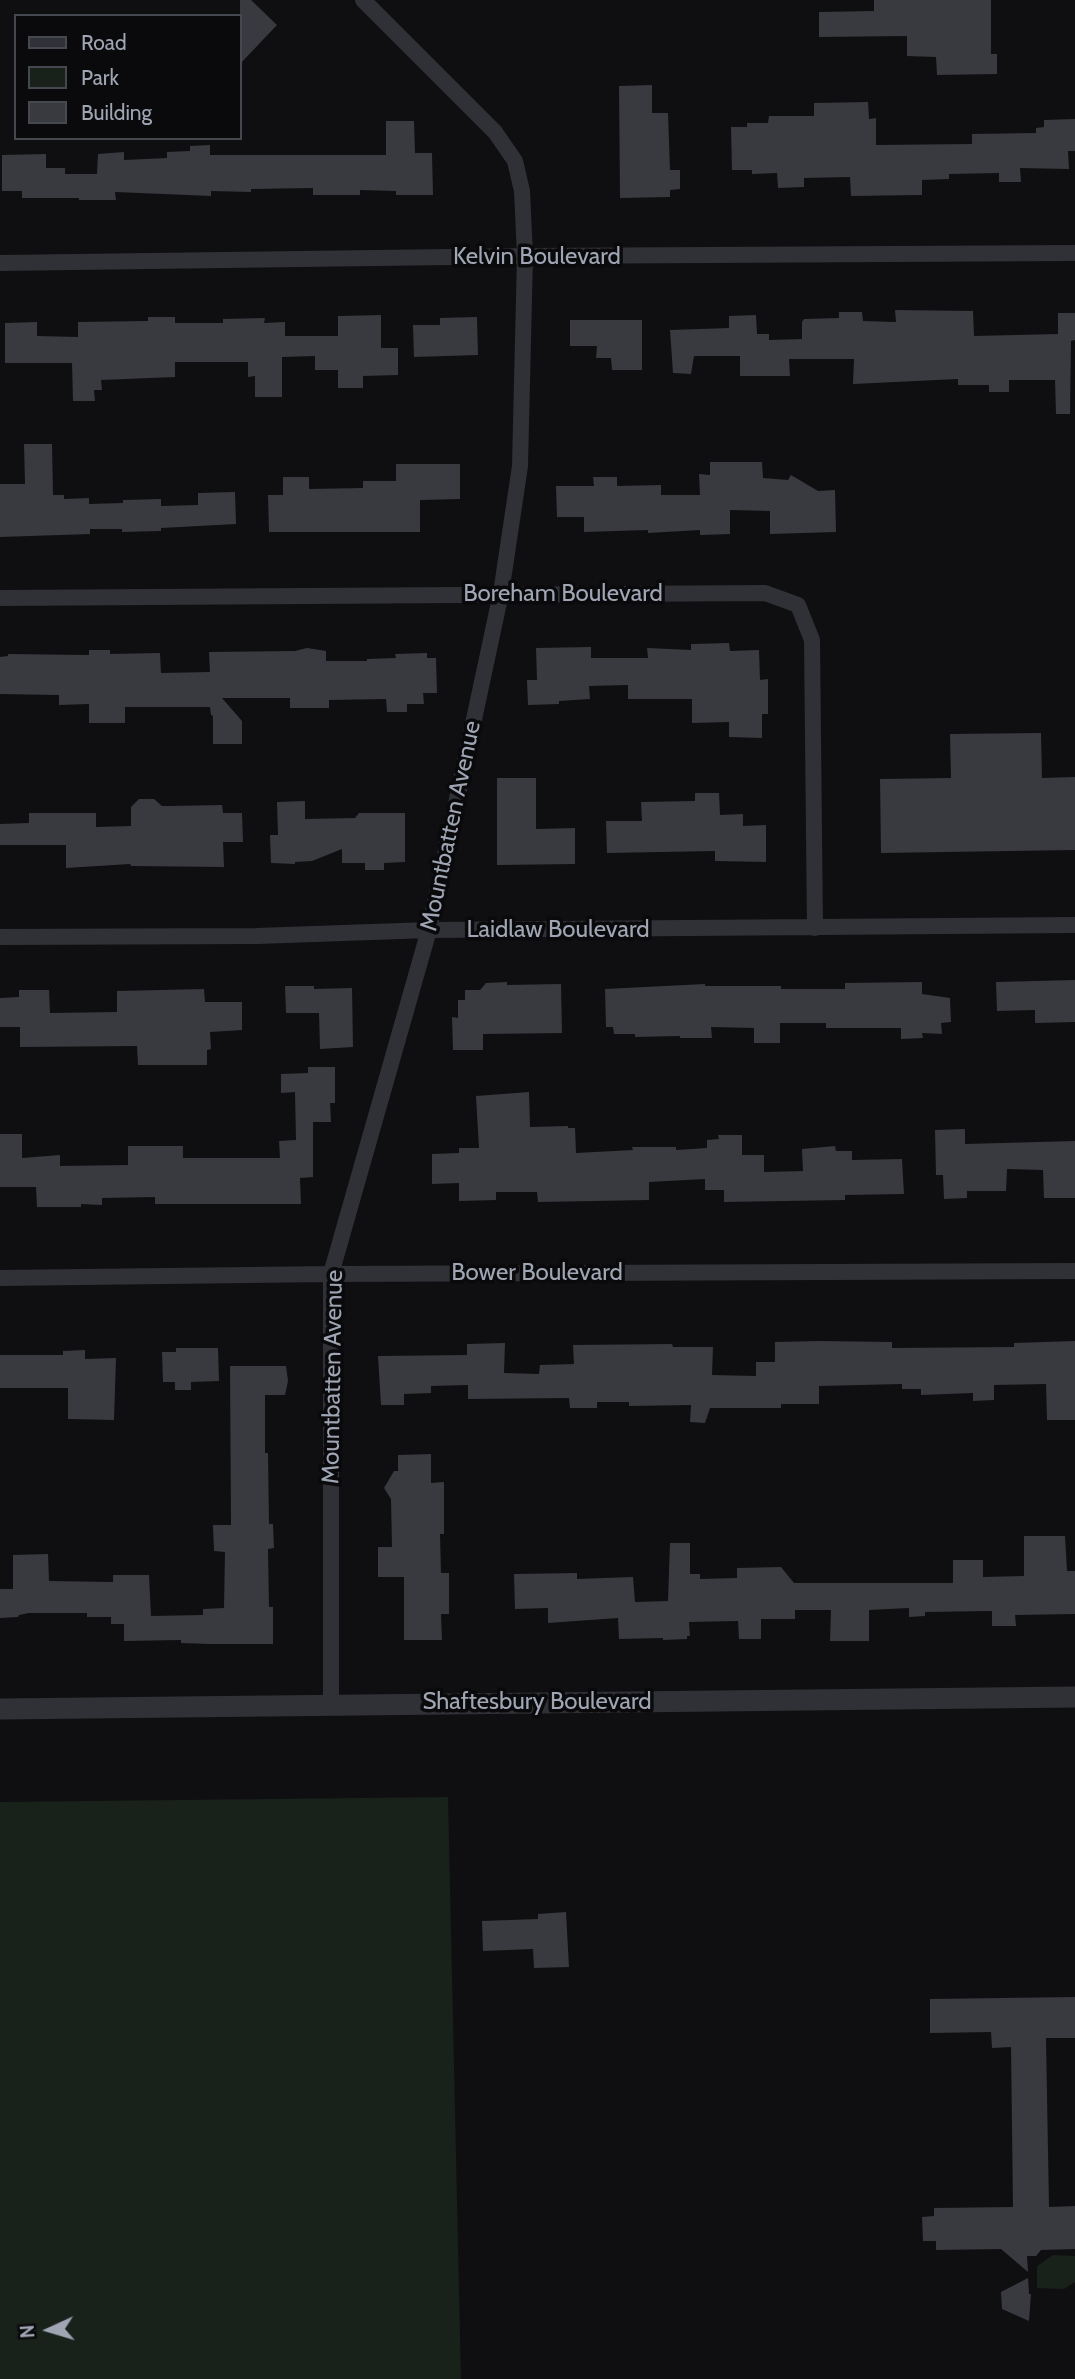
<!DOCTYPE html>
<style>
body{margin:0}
#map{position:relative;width:1075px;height:2379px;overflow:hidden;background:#0f0f11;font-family:Cabin,sans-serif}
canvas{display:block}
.legend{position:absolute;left:14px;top:14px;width:228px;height:126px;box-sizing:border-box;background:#0a0a0c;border:2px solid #46484f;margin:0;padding:9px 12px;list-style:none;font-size:21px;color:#9fa5b3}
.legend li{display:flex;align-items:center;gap:14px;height:35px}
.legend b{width:35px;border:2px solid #46484f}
.north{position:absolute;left:14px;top:2295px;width:70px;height:70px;-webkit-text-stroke:5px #0a0a0c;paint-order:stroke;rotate:266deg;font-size:19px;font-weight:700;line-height:28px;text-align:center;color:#9fa5b3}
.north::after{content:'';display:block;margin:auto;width:24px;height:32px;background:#9fa5b3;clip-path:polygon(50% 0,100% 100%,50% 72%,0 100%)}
</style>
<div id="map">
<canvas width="1075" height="2379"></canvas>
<ul class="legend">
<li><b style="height:9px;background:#303136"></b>Road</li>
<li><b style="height:19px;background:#19211b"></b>Park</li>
<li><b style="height:19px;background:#383a3f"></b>Building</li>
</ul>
<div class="north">N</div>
</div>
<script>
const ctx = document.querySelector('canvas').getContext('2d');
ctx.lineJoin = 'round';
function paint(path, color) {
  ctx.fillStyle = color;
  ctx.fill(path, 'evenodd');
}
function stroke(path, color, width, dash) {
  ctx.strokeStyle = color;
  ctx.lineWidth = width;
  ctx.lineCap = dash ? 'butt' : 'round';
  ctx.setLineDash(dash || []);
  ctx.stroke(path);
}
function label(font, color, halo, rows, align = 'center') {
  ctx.font = font + ' Cabin,sans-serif';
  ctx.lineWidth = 7;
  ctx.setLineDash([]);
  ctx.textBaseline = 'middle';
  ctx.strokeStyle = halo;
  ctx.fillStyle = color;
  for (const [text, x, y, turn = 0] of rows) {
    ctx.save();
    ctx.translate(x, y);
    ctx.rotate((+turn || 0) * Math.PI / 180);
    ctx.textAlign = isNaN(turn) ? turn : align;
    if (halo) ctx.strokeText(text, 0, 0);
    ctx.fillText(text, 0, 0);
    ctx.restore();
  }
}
paint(new Path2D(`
 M448,1797L461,2379H0V1802Z
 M1053,2255L1075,2256V2282L1064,2289L1037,2288V2266Z`), '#19211b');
paint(new Path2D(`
 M240,0H251L277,25L240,64Z
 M874,0H991V54H997V74L937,75L936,57L907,56V36L819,37V12L874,11Z
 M652,85V113H668L670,170H680V189L670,190V197L620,198L619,86Z
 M868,102L869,119L876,118V145L972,144V134L1036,133V128L1044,127V120L1075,119V151H1068L1069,169L1020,168L1021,182H999V173L949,174V179L922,180V195L851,196L850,177L804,178V187L778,188L777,173L752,174V170H732L731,127H747V123H768L769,116H814V103Z
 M386,121H414L415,153H432L433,195H396V191L360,190V195H313V188L251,189V192L211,191V196L115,192L116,200H79V198H22V191H2V155L46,154V168H65V174H97L98,154L124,152V160L167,158V152L190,151V146L210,145V155H386Z
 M895,310L973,311L974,336L1058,334V313H1075V340L1071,341L1070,414H1056L1055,380H1009V392H989V385H958V379L853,384L854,359H789L790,376H740V356H694L691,374L673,373L670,330L729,328V316L756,315L757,334H769V340L802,339V322L804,319L839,318V312H862L863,321L896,322Z
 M381,315V348H398V375L363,376V388H338V370H315V356L282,357V397H255V376L248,377V362H175V377L101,380L102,390H94L95,401H73L72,363H5V323L37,322V336L78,337V322L148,321V317H175V323H223V319L265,318L264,323L285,322V336H338V316Z
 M477,317L478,355L414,357L413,325H440V318Z
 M570,320H642V370H612L611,358H596L597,346H570Z
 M24,444H52L53,495H64V499L89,498V504L123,503V500L161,499V506L198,505V493L235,492L236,524L161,528V531L122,532V529H90V534L0,537V484H25Z
 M710,462H762L763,478L788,480L791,475L818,491L835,490L836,532L770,534V511L730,510V534L700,535V530L648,533V530L584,532V517H557L556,486H594L593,477H617V486L661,485V495H700L699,474L710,475Z
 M396,464H460V499L420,500V532H269L268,495H283V477H309V489L363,488V481H396Z
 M729,643L730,651L759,650L760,680L768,679V714H762V738L729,737V722L692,723V699H628V685L589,686L590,699L559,701V704L528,705L527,680H537L536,648L591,647V658H648L647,648L691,650V644Z
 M307,648L326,651V661H367V659L396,658L395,654L427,653V658H436L437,693H423L424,704H407V712H387L386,699L329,700V708H290V698H222L242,721V744H213V716L211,715L210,707H125V723H89V704L59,705V695L0,694V657L8,656V654L89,655V650H110V654L160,653L161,673L210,672L209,652L295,651Z
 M1041,733L1042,778L1075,777V850L881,853L880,779L951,778L950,734Z
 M497,778H536V829L575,828V864L497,865Z
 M695,793H719L720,815L743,814V826L766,825V862L715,861V851L607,853L606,821H642L641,802L695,801Z
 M139,799H154L162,806H168L222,805L223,813H242L243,842H223L224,867L131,866L130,864L66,868V845H0V824L29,823V813H96V827L131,826V807Z
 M305,801V819L355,818L359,813H405V862L384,863V870H365V863H342V849L312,861L295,862V864L271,863L270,835H278L277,802Z
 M1075,980V1022L1035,1023V1010L997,1011L996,982Z
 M507,982V985L561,984L562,1033L483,1034V1050H453L452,1017L458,1018V1000H465V990H480L486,983Z
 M922,982V994L950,998L951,1022L941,1023L942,1034L922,1033L923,1038L901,1039V1028H826V1023H780V1043H754V1028L711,1027L712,1038H680V1036L635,1037V1034H614L613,1027H606L605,989L705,984V986H781V989H845V983Z
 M285,986H314V989L352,988L353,1047L320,1049L319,1013H286Z
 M204,989L205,1002H242V1030L210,1032L211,1049L207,1050V1065H138L137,1046L20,1047V1027H0V998L19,997V990H49L50,1013L117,1012V991Z
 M308,1067H335V1103H330L331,1122H313V1177L300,1178L301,1204H155V1197L102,1198V1205L81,1204V1207H37L36,1187H0V1134H22V1158L60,1155V1166L128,1165V1146H183V1158H280L279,1141L296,1140L295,1092L281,1093V1074L308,1073Z
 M529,1092L530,1127L568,1126V1128H575L576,1153L633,1150L632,1147H676V1150L707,1148V1140L719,1139L718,1135H742V1155H764V1172L803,1171L802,1149L835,1146L836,1151H852V1160L902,1159L904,1194L845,1195V1200L724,1202V1190H705V1179L649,1182V1200L538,1202L537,1192H496V1200L459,1201V1183L432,1184V1154L459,1153V1148H479L476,1096Z
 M965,1129V1144L1075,1141V1198H1044L1043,1170L1007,1169L1006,1191H967V1198L944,1199L943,1175H936L935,1130Z
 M819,1341L892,1342V1348L1014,1347V1343L1075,1341V1420H1047L1046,1384L994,1385V1400L973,1401V1393L921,1395V1389H902V1384L819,1386V1404H781V1408H710L705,1423L690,1422L691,1405L629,1406V1402H597V1408H570L569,1398L468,1399V1385L431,1386V1393L404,1394V1405H381L378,1356L467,1355V1344L505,1343L504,1373L539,1374L540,1365L574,1364L573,1345L672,1344L673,1347H713L712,1375L756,1376V1362H775V1342Z
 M176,1348H218L219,1381L191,1382V1390H175V1382H163L162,1352H176Z
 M85,1350V1359L116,1358L114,1420L68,1419V1388H0V1355H63V1351Z
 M230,1366H286L288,1381L285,1395H265V1453H268L269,1524H273L274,1548L268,1549L269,1607H273V1644H210L181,1643V1640L124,1641V1624H111V1617H87V1613H29L19,1615L18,1617L0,1618V1589H13V1555L48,1554L49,1581L113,1582V1575H149L151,1616L203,1615V1609L224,1608L225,1552L214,1551L213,1525H231Z
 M431,1454V1483L444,1482V1534H440L441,1573H449V1614H441L442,1640H404V1577H378V1547H392L391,1499L384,1488L394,1471H398V1455Z
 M1024,1536H1065L1067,1571H1075V1614L1015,1615L1016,1626H992V1611L925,1612V1616L909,1617V1608L869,1610V1641H830L831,1610H795V1619H761V1639H739L738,1621L689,1622L690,1636H687V1639L663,1640V1638L619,1639L618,1618L548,1623V1608L515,1609L514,1574L577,1573V1579L633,1577L635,1602L668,1601L670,1543H690V1574H700V1579L737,1578V1568L781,1567L794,1583H953V1560H983V1577L1024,1576Z
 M566,1912L569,1967L534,1968L533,1949L483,1951L482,1921L538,1919V1914Z
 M1075,1997V2038H1046L1049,2207L1075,2206V2249L1041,2250L1036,2256H1027L1028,2272L1001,2249L936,2250V2241H923L922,2217L934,2216V2208L1013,2207L1011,2047L992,2048L991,2032L930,2033V1999Z
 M1028,2278L1029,2294H1031L1029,2321L1002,2309L1001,2292Z`), '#383a3f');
stroke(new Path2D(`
 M0,263L525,256L1075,253
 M0,598L765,593L798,605L812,640L815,928
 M0,937L257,936L429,930L1075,925
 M0,1278L331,1274L1075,1271
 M331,1705V1274L429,930L501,593L520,466L525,256L522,191L515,161L495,132L363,0`), '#303136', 16);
stroke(new Path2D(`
 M0,1709L1075,1697`), '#303136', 21);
label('24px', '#9fa5b3', '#0a0a0c', [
 ["Kelvin Boulevard",537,257],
 ["Boreham Boulevard",563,594],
 ["Mountbatten Avenue",451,826,-78],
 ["Laidlaw Boulevard",558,930],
 ["Bower Boulevard",537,1273],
 ["Mountbatten Avenue",333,1377,-89],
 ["Shaftesbury Boulevard",537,1702]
]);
</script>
